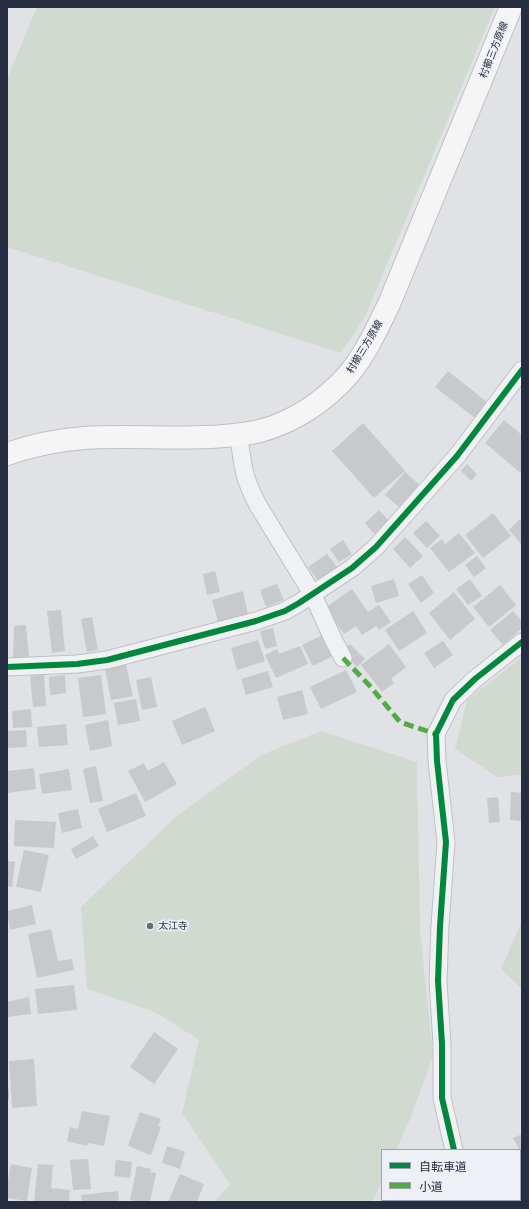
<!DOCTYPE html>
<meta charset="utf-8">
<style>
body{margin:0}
#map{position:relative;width:529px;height:1209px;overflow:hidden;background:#e1e2e6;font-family:Rubik,"Noto Sans JP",sans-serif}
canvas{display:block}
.frame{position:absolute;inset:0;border:8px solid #262d41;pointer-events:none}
.legend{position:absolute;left:381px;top:1149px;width:140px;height:52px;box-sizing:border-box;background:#eef0f6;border:1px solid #9ea2ae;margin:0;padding:5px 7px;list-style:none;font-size:12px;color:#262d41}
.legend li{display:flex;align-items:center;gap:8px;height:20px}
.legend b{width:20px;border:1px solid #9ea2ae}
</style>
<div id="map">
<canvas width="529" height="1209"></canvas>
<div class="frame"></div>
<ul class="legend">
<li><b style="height:5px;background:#00873e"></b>自転車道</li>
<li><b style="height:5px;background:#53ab46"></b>小道</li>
</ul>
</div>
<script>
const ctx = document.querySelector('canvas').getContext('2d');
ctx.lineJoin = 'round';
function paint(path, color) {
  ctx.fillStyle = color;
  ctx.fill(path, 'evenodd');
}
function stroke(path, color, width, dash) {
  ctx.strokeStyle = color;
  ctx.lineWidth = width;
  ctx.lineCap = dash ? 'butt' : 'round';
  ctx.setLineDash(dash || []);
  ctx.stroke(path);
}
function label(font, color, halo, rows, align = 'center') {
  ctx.font = font + ' Rubik,"Noto Sans JP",sans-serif';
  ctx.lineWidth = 3.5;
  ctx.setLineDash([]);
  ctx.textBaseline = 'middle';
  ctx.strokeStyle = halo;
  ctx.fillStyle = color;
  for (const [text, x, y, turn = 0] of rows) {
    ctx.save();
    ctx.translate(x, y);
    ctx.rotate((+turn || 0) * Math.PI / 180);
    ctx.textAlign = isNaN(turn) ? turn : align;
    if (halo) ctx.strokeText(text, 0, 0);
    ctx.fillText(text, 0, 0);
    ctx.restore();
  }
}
paint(new Path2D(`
 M37,7H495L365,317L341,353L7,247V79Z
 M522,657V773L519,775L497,777L455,749L467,700Z
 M321,731L417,762L420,930L433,1056L411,1117L396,1150H382V1181L372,1202H214L230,1184L182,1113L199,1040L155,1012L87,989L81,907L177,816L261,755Z
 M522,921V989L501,969Z`), '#d0dad1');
paint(new Path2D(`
 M448,371L487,402L475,418L435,387Z
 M504,420L522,435V474L485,443Z
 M363,423L405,471L374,498L332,451Z
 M467,464L477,474L471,481L461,471Z
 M405,472L421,486L401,509L385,495Z
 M379,510L389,521L374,534L365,523Z
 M493,513L511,536L483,558L465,535Z
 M520,519L522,521V545L509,530Z
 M426,521L440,536L427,548L413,533Z
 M459,533L475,553L449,572L430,548L442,539L445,544Z
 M405,537L423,556L410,568L393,549Z
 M343,540L352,554L339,562L330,549Z
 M327,554L337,567L318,581L308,567Z
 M477,556L486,568L474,577L465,565Z
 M215,571L220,592L207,595L203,574Z
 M422,575L434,593L421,603L408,584Z
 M394,579L399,596L376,603L371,586Z
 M470,579L482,596L468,605L456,589Z
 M277,584L284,600L266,607L260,590Z
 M500,585L516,605L489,627L473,607Z
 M352,589L368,612L379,605L391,622L379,630L376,626L362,635L356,626L344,634L325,608Z
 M243,591L248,614L218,622L212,600Z
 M454,592L475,619L450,640L429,613Z
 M61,610L65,651L52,653L47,611Z
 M413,611L427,633L399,651L385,630Z
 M513,611L522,621V628L503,645L490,630Z
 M92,617L98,650L87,652L81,619Z
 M26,625L29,657L13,659L14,626Z
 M273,628L277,646L265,649L260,631Z
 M325,634L335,655L313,666L302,645Z
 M258,640L265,661L237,670L231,648Z
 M443,641L453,655L434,668L424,653Z
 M350,644L365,659L357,667L342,651Z
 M389,644L406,667L391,679L394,683L382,692L361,665Z
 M300,646L308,664L276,678L265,655L277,649L279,654Z
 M126,665L133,696L111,700L105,669Z
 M346,670L357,692L321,709L310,687Z
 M268,671L273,687L246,695L241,679Z
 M44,675L46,706L33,707L30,676Z
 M65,675L66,693L50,695L49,677Z
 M101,675L106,714L83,717L78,678Z
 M151,677L157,707L142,710L136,680Z
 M302,690L308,714L283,720L277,697Z
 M136,699L140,721L118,725L114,703Z
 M205,707L215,731L182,745L172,721Z
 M31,709L32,727L13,728L12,711Z
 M108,720L112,746L90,751L85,725Z
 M66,724L68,745L39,747L37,727Z
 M26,730L27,747L7,748V731Z
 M164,762L177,784L145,802L128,771L144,763L148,771Z
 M96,766L103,801L90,803L83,769Z
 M34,768L36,789L7,793V771Z
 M69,769L72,790L42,794L39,774Z
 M511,792L522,793V821L510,820Z
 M136,793L146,816L107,832L98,809Z
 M498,797L500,822L489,823L487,798Z
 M78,809L82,828L62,833L58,813Z
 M15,820L56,822L54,848L14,846Z
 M93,836L99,846L76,859L71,849Z
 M24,850L49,855L41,892L16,887Z
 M7,861L15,862L12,887L7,886Z
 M32,905L36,924L10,930L7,911Z
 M51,929L58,961L72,959L74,970L37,978L28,934Z
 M74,985L77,1010L38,1014L35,989Z
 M29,997L31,1014L7,1017V1002Z
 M154,1032L178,1049L154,1084L130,1067Z
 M34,1059L37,1106L12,1108L9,1061Z
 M7,1089H9V1100H7Z
 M82,1111L110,1116L104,1146L88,1143L87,1146L67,1141L70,1127L78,1129Z
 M140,1112L161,1119L158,1126L161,1127L151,1155L128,1146Z
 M522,1134V1154L513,1138Z
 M167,1146L185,1152L180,1169L162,1163Z
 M88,1159L91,1189L73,1190L70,1160Z
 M116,1160L132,1162L130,1178L114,1176Z
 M11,1164L32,1168L27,1201L7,1198V1186Z
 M38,1164L53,1165L51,1188L70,1190L69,1202H34Z
 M137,1166L151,1169L150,1172L156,1173L150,1202H140L130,1200Z
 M180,1174L204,1184L197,1202H168Z
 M118,1191L119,1202H82L81,1195Z`), '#c7c9cd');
const minor = new Path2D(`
 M238,434C241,449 242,464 246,478C250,489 254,498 259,507L313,595L333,639L343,658
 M7,667L77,664L107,660L256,621L285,611L299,603L352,568L376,547L457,456L522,370
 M454,1150L442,1098V1044L438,981L440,926L446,842L437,761L436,734L453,700L475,679L522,642
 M520,1165L522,1164
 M464,1200V1202`);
const major = new Path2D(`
 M7,454C33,445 56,440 84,438C131,435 177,440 224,436C236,435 248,434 260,431C294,422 325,401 348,375C365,355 378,327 389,304L511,7`);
stroke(minor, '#bfc0c4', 19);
stroke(major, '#bdbfc4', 24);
stroke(minor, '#f0f1f3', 17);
stroke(major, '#f5f5f6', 22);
stroke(new Path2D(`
 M343,658L369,685L400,722L436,734`), '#53ab46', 5, [10, 5]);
stroke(new Path2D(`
 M7,667L77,664L107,660L256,621L285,611L299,603L352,568L376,547L457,456L522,370
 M454,1150L442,1098V1044L438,981L440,926L446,842L437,761L436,734L453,700L475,679L522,642`), '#00873e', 6);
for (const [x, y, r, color] of [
 [150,926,4,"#676c7b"]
]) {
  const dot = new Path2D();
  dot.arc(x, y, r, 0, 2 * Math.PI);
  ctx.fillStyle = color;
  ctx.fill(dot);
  stroke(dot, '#eef0f6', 1.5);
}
label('10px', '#262d41', '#eef0f6', [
 ["村櫛三方原線",494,50,-68],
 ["村櫛三方原線",365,347,-59]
]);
label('10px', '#262d41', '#eef0f6', [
 ["太江寺",158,926]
], 'left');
</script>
